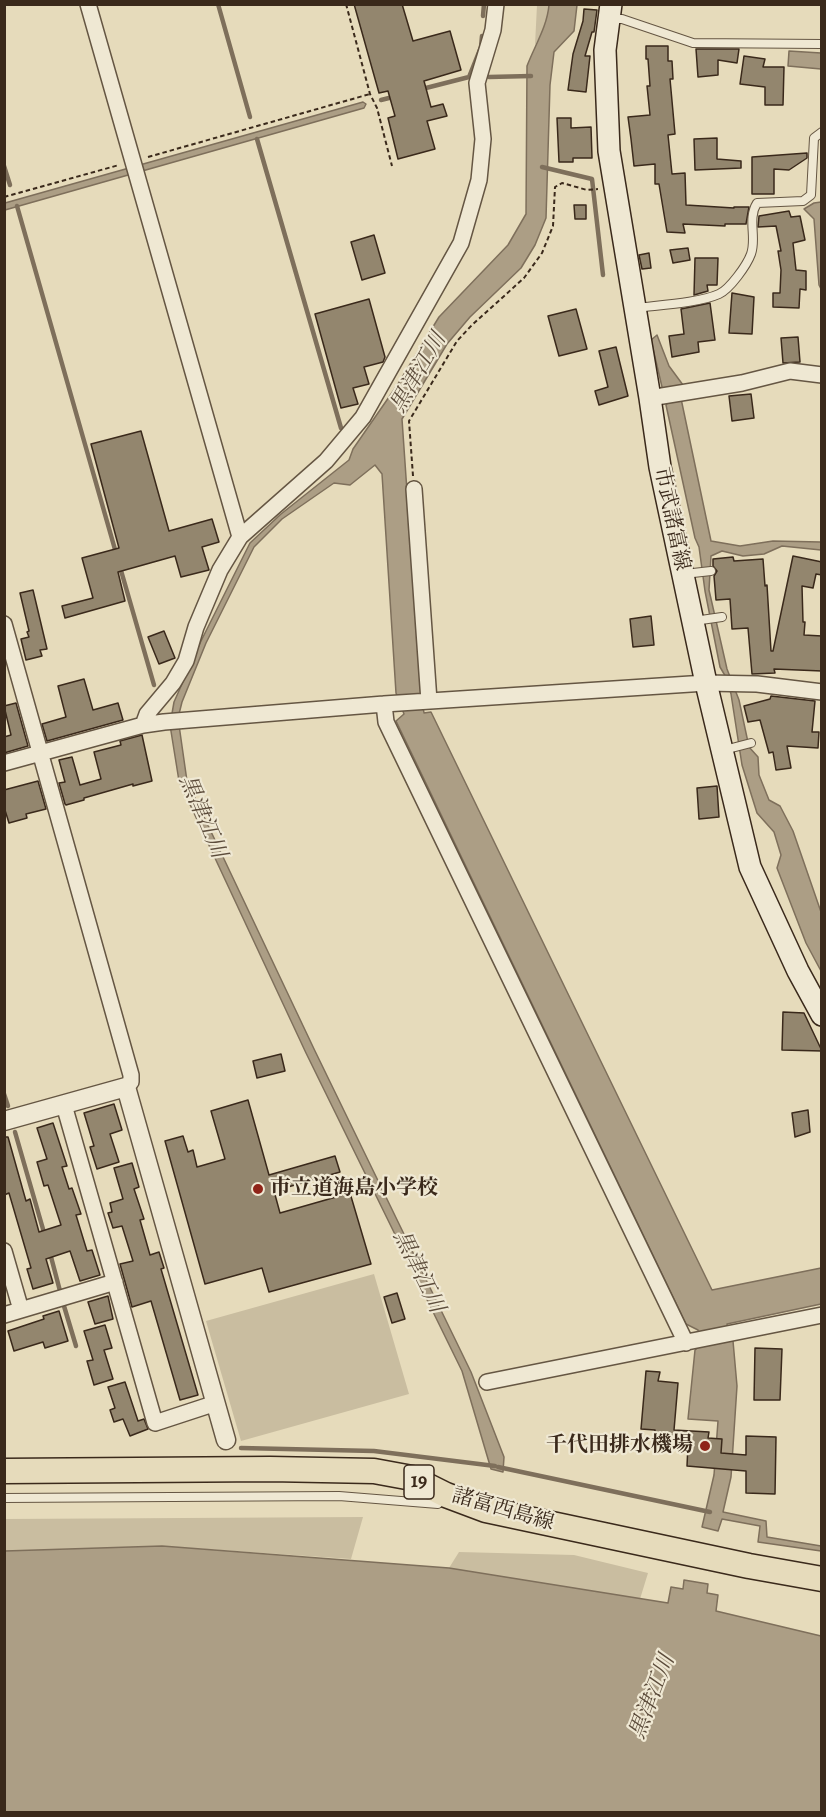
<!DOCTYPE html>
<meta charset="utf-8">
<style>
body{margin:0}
#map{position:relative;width:826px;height:1817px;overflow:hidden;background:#e6dbbb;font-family:Alegreya,serif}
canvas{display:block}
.frame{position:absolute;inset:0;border:6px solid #3a291b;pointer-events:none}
</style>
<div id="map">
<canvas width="826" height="1817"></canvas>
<div class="frame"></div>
</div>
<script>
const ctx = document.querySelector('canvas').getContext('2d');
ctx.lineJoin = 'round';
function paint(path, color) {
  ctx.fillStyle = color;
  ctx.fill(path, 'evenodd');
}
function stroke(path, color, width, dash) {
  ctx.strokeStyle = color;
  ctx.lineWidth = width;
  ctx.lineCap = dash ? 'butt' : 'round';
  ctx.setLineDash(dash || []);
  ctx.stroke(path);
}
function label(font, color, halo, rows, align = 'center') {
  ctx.font = font + ' Alegreya,"Noto Serif JP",serif';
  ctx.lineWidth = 4.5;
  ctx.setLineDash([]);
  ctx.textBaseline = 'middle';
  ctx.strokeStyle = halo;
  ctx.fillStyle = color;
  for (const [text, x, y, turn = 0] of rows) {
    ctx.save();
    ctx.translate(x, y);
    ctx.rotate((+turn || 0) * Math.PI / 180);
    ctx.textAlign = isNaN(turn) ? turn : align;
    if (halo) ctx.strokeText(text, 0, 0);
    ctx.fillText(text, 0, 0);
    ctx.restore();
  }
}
paint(new Path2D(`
 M537,5H549C548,20 543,31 535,45Z
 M374,1274L409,1394L241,1441L206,1321Z
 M363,1517L351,1559L162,1546L5,1551L4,1519Z
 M459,1552L574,1555L648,1573L640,1599L449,1568Z`), '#c9bda0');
const water = new Path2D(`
 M549,5H577L574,31L554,52L550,85L546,218L535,245L521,268L470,317L447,344L402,419L421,695L424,713L431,712L712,1290L821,1268V1304L727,1324L730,1339L733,1341L737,1386L731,1477L723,1512L766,1521L767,1537L821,1546V1551L758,1542L760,1526L722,1519L718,1531L702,1527L714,1475L718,1421L688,1419L695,1350L701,1345L698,1330L686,1324L396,721L404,714L396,693L382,474L375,465L350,485L334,483L282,519L254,547L206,643L182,702L178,718L187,781L315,1051L471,1372L504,1457L503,1472L491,1469L462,1371L306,1053L179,781L170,725L174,702L201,641L250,543L281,514L349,460L353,449L398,384L439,317L508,245L526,214L527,66C535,45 547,27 549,5Z
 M789,51L821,53V69L788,66Z
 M363,102L366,104L364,108L5,210V203Z
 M821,202H822L821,289L819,285L814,219L804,209L814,203Z
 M657,335L669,366L683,385L679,389L711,541L740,546L773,541L821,542V550L782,546L764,554L743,556L722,551L711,556L709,590L727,669L739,700L749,747L758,757L759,775L769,800L780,806L793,831L821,912V971L806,943L777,868L781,855L774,832L757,813L742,765L731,694L727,679L720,667L705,591L699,547L695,538L666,405L669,401L667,391L662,387L651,340Z
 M162,1546L449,1568L668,1603L671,1587L683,1589L684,1580L708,1584L707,1593L718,1595L716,1611L821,1636V1812H5V1551Z`);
paint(water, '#ac9e85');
stroke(water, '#7e6f5b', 1.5);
stroke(new Path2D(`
 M218,4L250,117
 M483,16L484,4
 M489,77L531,76
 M422,89L469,77L481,47L482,36
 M381,100L393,97
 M257,139L341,428
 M4,166L10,185
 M542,167L592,179L603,275
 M17,206L116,553
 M120,567L154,685
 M4,1094L8,1106
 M15,1132L45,1236
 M50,1253L60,1291
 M64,1306L76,1346
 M241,1448L374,1451L495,1466
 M498,1467L710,1512`), '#7e6f5b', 4.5);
const building = new Path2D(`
 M354,4H402L413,41L450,31L461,70L424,81L431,107L443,104L447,116L427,121L435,149L398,159L388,118L395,116L388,91L379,93Z
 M584,9L597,10L594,32H592L585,56H590L586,92L568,90L573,54L583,21Z
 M646,46H668V61H672L673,79H670L675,134L668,135L672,174L685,173L686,205L734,208V207H749L746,224H725V226L683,224L685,233L667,232L659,184H655V164L634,166L631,139L628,117L650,115L647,86H650L648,59H646Z
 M696,49H739L737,63L718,60V75L698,77Z
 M744,56L765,59L763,67H784L783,105H765V87L740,84Z
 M557,118H571V128L591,127L592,158H573V162H559Z
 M717,138V159L741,161V168L695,170L694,139Z
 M807,153V158L789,170L774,169V194H752V157Z
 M574,205H586V219H575Z
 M789,211L791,217L800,216L805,240L793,243L796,270L806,271V290L800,289L799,308L773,307V293H780L781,270L778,251H781L776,226L758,227L759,216Z
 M374,235L385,273L362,280L351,242Z
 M688,248L690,260L673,263L670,250Z
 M649,253L651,268L642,269L639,255Z
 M695,258H718L717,285H707L708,291L694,295Z
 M732,293L754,297L752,334L729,333Z
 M369,299L385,357L383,362L364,367L369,384L353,388L358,404L341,408L315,314Z
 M710,303L715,340L698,342L699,352L672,357L669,336L684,334L681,309Z
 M576,309L587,349L559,356L548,316Z
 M798,337L800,362L783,363L781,338Z
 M616,347L628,396L599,405L595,391L608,387L599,351Z
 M751,394L754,418L732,421L729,396Z
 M141,431L169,531L212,519L219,542L202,547L209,570L181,577L175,556L118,572L125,601L65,618L62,606L93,598L82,558L119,548L91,444Z
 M793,556L822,562V575L816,574L813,588L802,586L803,622H805L804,635L822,636V671L774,669L775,673L752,674L748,628L732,629L730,599L716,600L714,576L717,571L713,566V559L733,557L734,561L763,559L765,586L767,585L771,651H773Z
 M33,590L47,649L40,650L42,656L26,660L21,639L29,637L27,632L29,631L20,593Z
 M651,616L654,645L633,647L630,619Z
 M164,631L175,658L159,664L148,637Z
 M84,679L93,710L118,703L123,720L47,741L42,724L66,717L58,686Z
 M771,696L815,701L812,732H819L818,748L787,746L791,768L776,770L773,752L769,753L760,720L748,722L744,706L770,699Z
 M16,703L28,746L4,753V737L11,735L4,706Z
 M142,735L152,781L133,786V784L84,798V800L66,805L65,804L59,783L65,782L59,760L72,757L80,785L101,779L94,752L121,745L120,741Z
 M38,781L46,809L26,814L27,818L9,823L4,807V790Z
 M717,786L719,817L699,819L697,788Z
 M783,1012L804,1013L822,1051L782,1050Z
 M281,1054L285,1071L257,1078L253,1061Z
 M248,1100L269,1175L335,1156L340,1172L274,1191L280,1213L350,1193L371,1264L269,1292L262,1268L205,1284L165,1141L183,1136L188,1152L193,1150L197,1167L225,1159L211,1111Z
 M114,1104L122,1130L110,1134L119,1162L97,1169L90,1147L94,1146L84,1113Z
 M808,1110L810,1132L795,1137L792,1113Z
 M53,1123L67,1166L62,1167L69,1189L72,1188L81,1214L76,1215L87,1251L92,1250L100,1275L80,1281L70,1251L46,1259L53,1283L33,1289L27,1269L31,1268L9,1193L4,1195V1137H8L26,1201L30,1199L39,1232L61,1225L48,1185L44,1186L37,1162L47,1159L37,1128Z
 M132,1163L139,1187L134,1189L144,1219L140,1220L150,1255L159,1252L164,1268L161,1269L198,1395L180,1400L151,1301L132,1307L120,1264L133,1261L122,1226L113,1228L108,1213L112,1212L110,1203L123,1199L114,1168Z
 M397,1293L405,1319L392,1323L384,1297Z
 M108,1296L113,1319L95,1324L88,1302Z
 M59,1311L68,1341L45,1348L43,1342L14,1351L8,1331L44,1319L43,1316Z
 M105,1325L112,1348L104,1350L113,1379L94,1385L87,1361L93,1360L84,1331Z
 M755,1348L782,1349L780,1400H754Z
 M646,1371L660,1372L658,1381L678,1383L674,1430L709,1432L708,1438L722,1439L721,1453L746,1455V1436L776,1437L775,1494L746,1493V1471L687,1466L688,1445L654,1441L655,1430L641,1429Z
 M125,1382L138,1421L144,1419L148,1429L130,1436L123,1419L114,1422L110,1410L115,1408L108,1387Z`);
paint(building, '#93866e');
stroke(building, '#3a291b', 1.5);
const service = new Path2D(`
 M611,19H622L693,43L822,44
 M636,308C659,305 699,303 719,294C730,289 747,265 751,254C757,238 747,219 757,203L803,201L811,195L814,138L822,132
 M684,574L711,571
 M694,621L722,617
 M724,750L751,743
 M4,1498L339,1496L438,1504L444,1498`);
const minor = new Path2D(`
 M88,4L240,537
 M650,398L742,383L790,371L822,375
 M414,489L429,701
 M4,624L131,1075V1082L126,1087
 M384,704L386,722L686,1343
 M143,725L147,714L173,683L186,661L196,627L220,570L240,537L326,461L363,417L461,243L479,180L483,139L477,83L493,30L496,4
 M4,763L143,725L164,722L384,704L706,683L757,684L822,692
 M64,1105L155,1423L216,1403
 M4,1251L21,1310
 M4,1315L115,1282
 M487,1382L822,1315`);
const tertiary = new Path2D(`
 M4,1121L126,1087L226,1440`);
const secondary = new Path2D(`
 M611,4L605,50L609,151L650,398L660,467L706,683L750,867L798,971L822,1015`);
const primary = new Path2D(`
 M4,1471L270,1469L374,1471L412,1478L446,1495L486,1510L749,1566L822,1579`);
stroke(service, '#655643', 10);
stroke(minor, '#655643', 18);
stroke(tertiary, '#655643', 21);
stroke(secondary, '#3a291b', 24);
stroke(primary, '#3a291b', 27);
stroke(new Path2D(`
 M346,4L370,94L377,108L392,166
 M148,157L370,94
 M4,197L119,165
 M413,476L409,421L457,341L472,325L524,278L542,253L553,226L555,187L562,183L587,190L598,189`), '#3a291b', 2, [4.5, 3]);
stroke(service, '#efe8d3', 8);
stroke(minor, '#efe8d3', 15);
stroke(tertiary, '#efe8d3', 18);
stroke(secondary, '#efe8d3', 21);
stroke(primary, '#e6dbbb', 24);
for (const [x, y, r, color] of [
 [258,1189,6,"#8f2418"],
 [705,1446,6,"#8f2418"]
]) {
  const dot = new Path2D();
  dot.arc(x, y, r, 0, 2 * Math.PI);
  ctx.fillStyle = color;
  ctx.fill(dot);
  stroke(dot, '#efe8d3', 2);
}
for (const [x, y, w] of [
 [419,1482,30]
]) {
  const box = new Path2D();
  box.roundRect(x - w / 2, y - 17, w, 34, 4.5);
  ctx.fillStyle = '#efe8d3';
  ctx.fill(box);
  stroke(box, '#3a291b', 1.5);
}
label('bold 20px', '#3a291b', null, [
 ["19",419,1482]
]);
label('21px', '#3a291b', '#efe8d3', [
 ["市武諸富線",671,519,78],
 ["諸富西島線",503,1510,16]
]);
label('bold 21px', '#3a291b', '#efe8d3', [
 ["市立道海島小学校",270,1189],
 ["千代田排水機場",693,1446,"right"]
], 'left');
label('italic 22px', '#5c4c3b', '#efe8d3', [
 ["黒津江川",419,373,-60],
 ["黒津江川",202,817,67],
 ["黒津江川",418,1272,64],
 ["黒津江川",653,1697,-69]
]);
</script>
